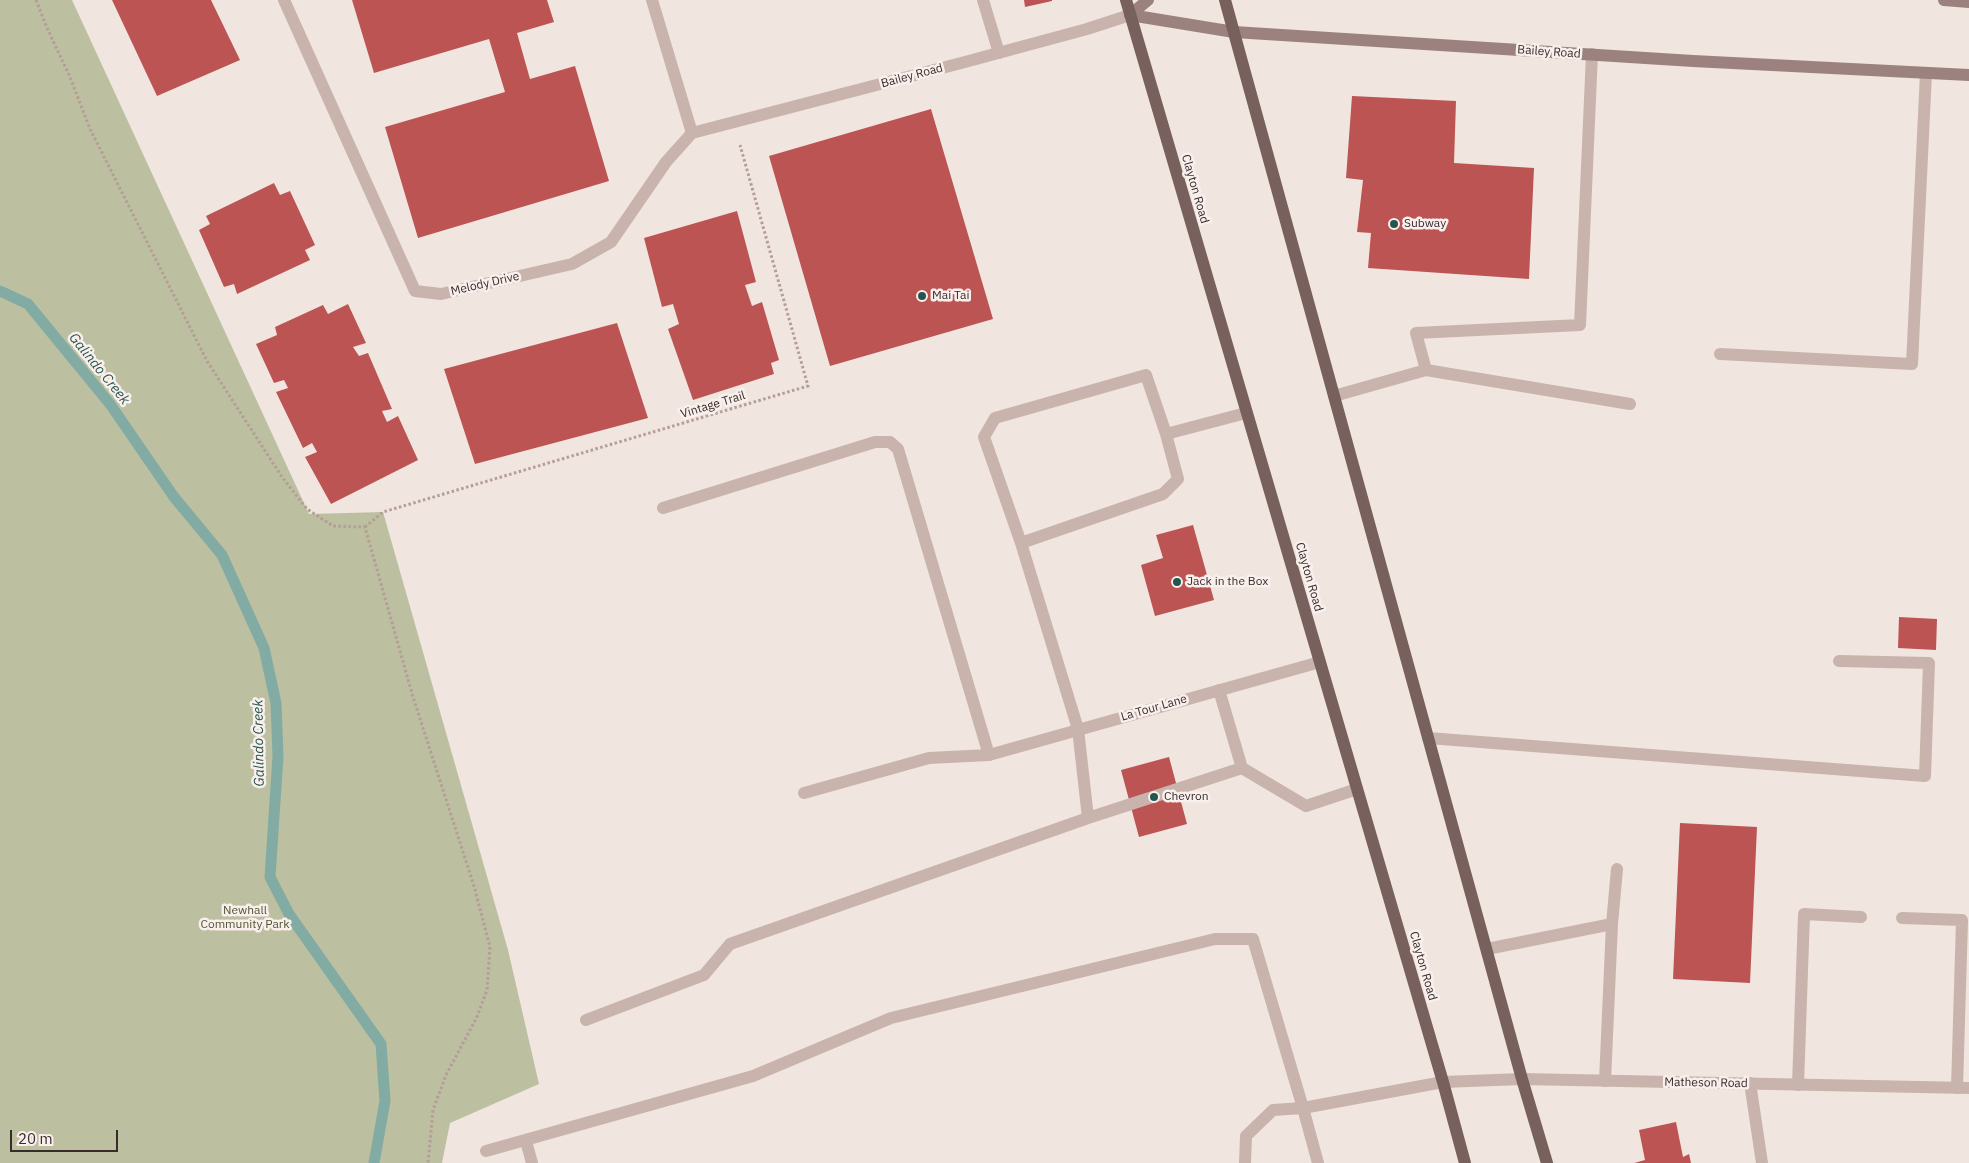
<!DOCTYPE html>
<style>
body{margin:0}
#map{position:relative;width:1969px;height:1163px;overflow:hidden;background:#f1e5e0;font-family:"IBM Plex Sans",sans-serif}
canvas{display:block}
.scale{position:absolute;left:10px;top:1130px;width:108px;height:22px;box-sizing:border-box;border:2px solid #382c2b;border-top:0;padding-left:6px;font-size:15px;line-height:18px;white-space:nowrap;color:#382c2b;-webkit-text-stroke:4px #f9f0ed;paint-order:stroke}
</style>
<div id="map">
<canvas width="1969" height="1163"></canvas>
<div class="scale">20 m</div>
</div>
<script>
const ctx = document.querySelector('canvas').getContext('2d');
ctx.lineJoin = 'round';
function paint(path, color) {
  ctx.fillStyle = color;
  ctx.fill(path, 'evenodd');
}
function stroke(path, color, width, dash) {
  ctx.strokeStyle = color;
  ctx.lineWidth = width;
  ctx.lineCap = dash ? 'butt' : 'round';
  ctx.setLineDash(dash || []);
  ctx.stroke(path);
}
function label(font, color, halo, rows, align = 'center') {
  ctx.font = font + ' "IBM Plex Sans",sans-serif';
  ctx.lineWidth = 5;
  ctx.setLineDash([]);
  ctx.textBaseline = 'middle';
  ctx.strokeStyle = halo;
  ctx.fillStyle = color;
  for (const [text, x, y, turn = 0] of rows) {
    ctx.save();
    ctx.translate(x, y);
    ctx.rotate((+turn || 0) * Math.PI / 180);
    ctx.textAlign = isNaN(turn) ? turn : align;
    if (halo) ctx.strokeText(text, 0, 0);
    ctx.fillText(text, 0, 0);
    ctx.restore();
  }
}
paint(new Path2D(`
 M0,0H72L309,514L383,512L508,950L539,1084L450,1123L442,1163H0Z`), '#bdbfa1');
stroke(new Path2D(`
 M0,291L28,304L110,404L174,497L222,555L264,648L276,703L278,756L270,877L289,914L381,1044L385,1101L374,1163`), '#82aca3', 11);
paint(new Path2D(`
 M112,0H211L240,60L157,96Z
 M352,0H547L554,22L517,33L530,79L575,66L609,181L418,238L385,127L505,92L489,39L374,73Z
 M1024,0H1052V1L1025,7Z
 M1352,96L1456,101L1454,163L1534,168L1529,279L1368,268L1371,233L1357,232L1363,180L1346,178Z
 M931,109L993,319L830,366L769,156Z
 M274,183L280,195L290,191L315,245L305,250L310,260L237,294L234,284L224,287L199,230L210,224L206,216Z
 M737,211L756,282L745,285L752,306L762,302L779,360L771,363L774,374L693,400L668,329L679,324L673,304L662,307L644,238Z
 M348,304L366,343L353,347L359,356L368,353L392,409L382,411L387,422L398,416L418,460L331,504L305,457L317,452L312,443L303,448L276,392L288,388L284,380L274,383L256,344L277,335L275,327L323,305L328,314Z
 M617,323L648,418L475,464L444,369Z
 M1193,525L1214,600L1155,616L1141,565L1163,558L1156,535Z
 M1899,617L1937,619L1936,650L1898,648Z
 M1169,757L1187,824L1139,837L1121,770Z
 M1680,823L1757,827L1750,983L1673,979Z
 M1676,1122L1683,1157L1689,1154L1691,1163H1634L1645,1160L1639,1130Z`), '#bc5454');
stroke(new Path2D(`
 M36,0L47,28L70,77L90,129L207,361L282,477L307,509L333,526L365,527L413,697L474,886L490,947L487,990L477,1017L446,1075L433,1110L428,1163
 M365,527L383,512L808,386L740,145`), '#b49d97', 3, [2.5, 2.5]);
stroke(new Path2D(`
 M652,0L692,133
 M983,0L999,53
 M1720,354L1912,364L1926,73
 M1426,370L1416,333L1580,325L1592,54
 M1334,396L1426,370L1630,404
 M1166,434L1246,413
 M663,508L875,442H890L898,449L989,755L929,758L804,793
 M1219,690L1242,768
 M1428,738L1925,776L1929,663L1839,661
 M1088,818L1242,768L1306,806L1357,789
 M1902,918L1962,920L1957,1088
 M1487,949L1612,924
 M586,1020L704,975L730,944L1088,818L1078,729L1021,543L984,437L995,418L1146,375L1166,434L1178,479L1163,494L1021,543
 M1605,1081L1612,924L1617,869
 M1750,1083L1762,1163
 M1798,1085L1804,914L1861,917
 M526,1141L532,1163
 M486,1151L753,1076L891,1018L1215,939H1253L1303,1108L1318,1163
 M1245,1163L1246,1136L1273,1110L1303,1108L1443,1082`), '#c9b3ad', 12);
stroke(new Path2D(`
 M284,0L415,291L441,294L572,264L611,242L666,162L692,133L965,62L1087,29L1130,15
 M989,755L1320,662
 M1443,1082L1522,1079L1969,1088`), '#c9b3ad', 12);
stroke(new Path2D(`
 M1944,0L1969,2
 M1130,15L1234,32L1693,61L1969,75
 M1130,15L1148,0`), '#9c827e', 12);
stroke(new Path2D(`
 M1126,0L1443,1082L1465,1163
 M1225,0L1522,1079L1547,1163`), '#78605d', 12);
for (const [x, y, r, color] of [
 [1394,224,5,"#24564d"],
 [922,296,5,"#24564d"],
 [1177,582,5,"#24564d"],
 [1154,797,5,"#24564d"]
]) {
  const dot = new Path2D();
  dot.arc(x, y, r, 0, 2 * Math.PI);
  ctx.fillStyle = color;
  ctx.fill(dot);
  stroke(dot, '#f9f0ed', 2);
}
label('12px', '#382c2b', '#f9f0ed', [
 ["Bailey Road",1549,52,4],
 ["Bailey Road",912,76,-15],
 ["Clayton Road",1195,189,74],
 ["Melody Drive",485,284,-13],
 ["Vintage Trail",713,405,-17],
 ["Clayton Road",1309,577,74],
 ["La Tour Lane",1154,708,-16],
 ["Clayton Road",1423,966,74],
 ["Matheson Road",1706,1083,1]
]);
label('12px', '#382c2b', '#f9f0ed', [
 ["Subway",1404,224],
 ["Mai Tai",932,296],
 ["Jack in the Box",1187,582],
 ["Chevron",1164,797]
], 'left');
label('12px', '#505431', '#f9f0ed', [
 ["Newhall",245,911],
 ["Community Park",245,925]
]);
label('italic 14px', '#24564d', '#f9f0ed', [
 ["Galindo Creek",99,369,51],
 ["Galindo Creek",259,743,-91]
]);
</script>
